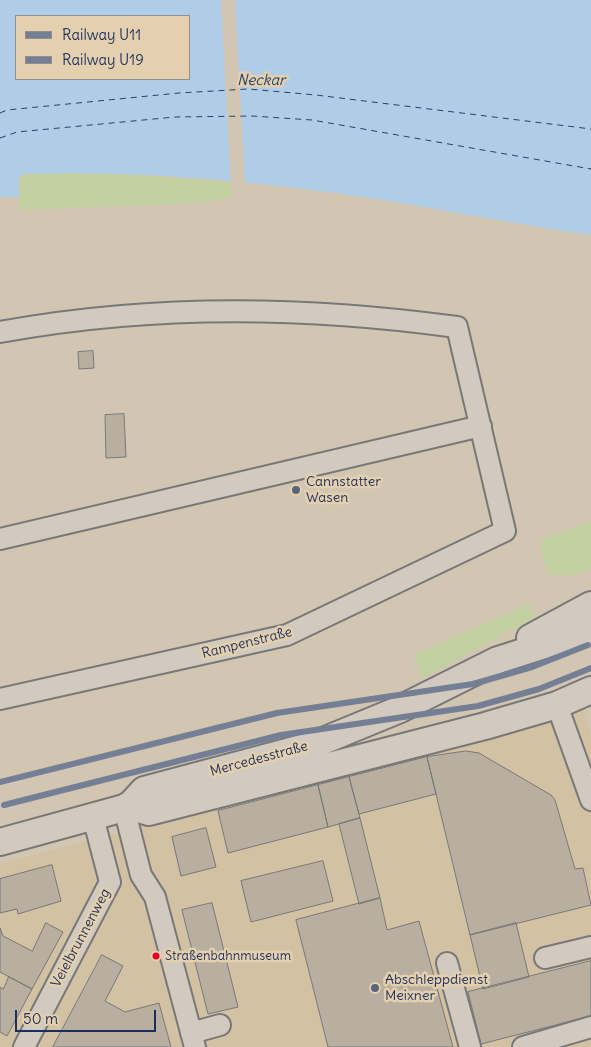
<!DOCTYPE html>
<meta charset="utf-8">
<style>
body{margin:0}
#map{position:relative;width:591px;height:1047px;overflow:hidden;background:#d2c6b2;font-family:Delius,sans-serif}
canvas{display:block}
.legend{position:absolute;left:15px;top:15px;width:175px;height:65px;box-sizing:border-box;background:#e4cfae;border:1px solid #948f8e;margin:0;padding:6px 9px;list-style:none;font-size:15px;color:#1b2f5e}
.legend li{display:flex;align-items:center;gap:10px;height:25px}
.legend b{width:25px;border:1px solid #948f8e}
.scale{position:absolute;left:15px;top:1010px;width:141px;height:22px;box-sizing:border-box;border:2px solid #1b2f5e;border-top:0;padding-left:6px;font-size:15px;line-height:18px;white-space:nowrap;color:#1b2f5e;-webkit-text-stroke:4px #e4cfae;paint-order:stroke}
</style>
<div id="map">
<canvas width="591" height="1047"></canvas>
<ul class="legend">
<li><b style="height:6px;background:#747e95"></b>Railway U11</li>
<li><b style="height:6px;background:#747e95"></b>Railway U19</li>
</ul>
<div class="scale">50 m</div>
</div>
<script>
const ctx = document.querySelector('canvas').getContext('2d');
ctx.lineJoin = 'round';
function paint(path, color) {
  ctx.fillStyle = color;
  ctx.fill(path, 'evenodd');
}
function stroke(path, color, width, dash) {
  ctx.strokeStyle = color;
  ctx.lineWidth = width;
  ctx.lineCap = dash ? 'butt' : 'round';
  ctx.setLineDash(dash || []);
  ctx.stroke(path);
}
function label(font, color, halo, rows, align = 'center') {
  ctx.font = font + ' Delius,sans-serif';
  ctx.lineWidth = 5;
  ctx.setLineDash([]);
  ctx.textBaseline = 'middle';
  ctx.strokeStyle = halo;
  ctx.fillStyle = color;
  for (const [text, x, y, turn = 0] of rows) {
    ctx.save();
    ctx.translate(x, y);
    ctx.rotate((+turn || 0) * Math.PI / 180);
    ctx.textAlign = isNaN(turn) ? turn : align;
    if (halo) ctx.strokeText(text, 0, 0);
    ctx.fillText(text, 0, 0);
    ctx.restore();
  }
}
paint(new Path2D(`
 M583,710L591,737V1047H0V864Z`), '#d3c1a4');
paint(new Path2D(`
 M58,173L128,174L231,182L232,196L216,201L177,204L19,210L20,175Z
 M591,522V569L570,576L548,574L540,547L544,538Z
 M529,604L535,617L422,679L414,655Z`), '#c2d0a1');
paint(new Path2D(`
 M0,0H591V235C492,221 394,199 295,188C205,177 114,171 23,174L19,178V197H0ZM16,16H189V79H16Z`), '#afcde6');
paint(new Path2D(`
 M221,0H235L245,185L231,184Z`), '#d2c6b2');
stroke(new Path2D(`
 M0,113L7,110L179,93L248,89L316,95L591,129
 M0,138L17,132L175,117L252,116L312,120L591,169`), '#283f6e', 1, [6, 5]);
const building = new Path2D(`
 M93,351L94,368L79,369L78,352Z
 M124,414L126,457L106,458L105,415Z
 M466,751L479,753L551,795L555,800L575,869L583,868L591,905L470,935L427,757Z
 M427,757L436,794L359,814L349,777Z
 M349,777L360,818L328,827L318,785Z
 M318,785L328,827L228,853L218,811Z
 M360,818L380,898L359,904L339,824Z
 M206,828L216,867L181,876L172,837Z
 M323,861L333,901L251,922L241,881Z
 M52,865L61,901L18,914L17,909L0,913V879Z
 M380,898L387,930L419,921L453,1047H328L296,920Z
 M212,903L238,1007L208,1014L182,910Z
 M46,923L63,932L32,989L0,972V928L3,936L32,951Z
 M516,923L529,977L483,989L470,935Z
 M102,955L123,966L105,1001L125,1012L159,1003L171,1047H53Z
 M591,961V1016L481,1044L468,992Z
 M9,977L32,989L7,1036L0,1032V987L3,989Z`);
paint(building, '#b9afa0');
stroke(building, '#797878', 1);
const minor = new Path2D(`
 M0,332C151,304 305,306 457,327L505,531L287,635L0,699
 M0,539L481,426
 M557,705L591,800
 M124,808L141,875L155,897L195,1047
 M93,817L110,882
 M545,958L591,947
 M447,963L470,1047
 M191,1033L220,1025
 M24,1047L110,882
 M523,1047L591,1027`);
const major = new Path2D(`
 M530,638L591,605
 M124,808L131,804L144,790L313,745L398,710L498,660L591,630
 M0,842L124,808H135L149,812L485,726L557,705L591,690`);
stroke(minor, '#797878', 24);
stroke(major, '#797878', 30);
stroke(minor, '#d2cabe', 20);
stroke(major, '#d2cabe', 26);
stroke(new Path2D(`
 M0,782L277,713L473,684L532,667L588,645`), '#747e95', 6);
stroke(new Path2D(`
 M4,805L281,735L478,706L539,689L591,668`), '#747e95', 6);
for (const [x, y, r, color] of [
 [296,490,5,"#5b647b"],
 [156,956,4.5,"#e4002b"],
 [375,988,5,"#5b647b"]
]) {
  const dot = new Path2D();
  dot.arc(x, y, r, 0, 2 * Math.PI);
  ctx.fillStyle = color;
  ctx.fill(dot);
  stroke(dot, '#e4cfae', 2);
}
label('13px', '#1b2f5e', '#e4cfae', [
 ["Straßenbahnmuseum",165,956]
], 'left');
label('14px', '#1b2f5e', '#e4cfae', [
 ["Cannstatter",306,482],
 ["Wasen",306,498],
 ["Abschleppdienst",385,980],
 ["Meixner",385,996]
], 'left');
label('14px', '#1b2f5e', '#e4cfae', [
 ["Rampenstraße",247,643,-14],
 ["Mercedesstraße",259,759,-15],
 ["Veielbrunnenweg",81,938,-62]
]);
label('italic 15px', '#283f6e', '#e4cfae', [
 ["Neckar",261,81]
]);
</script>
